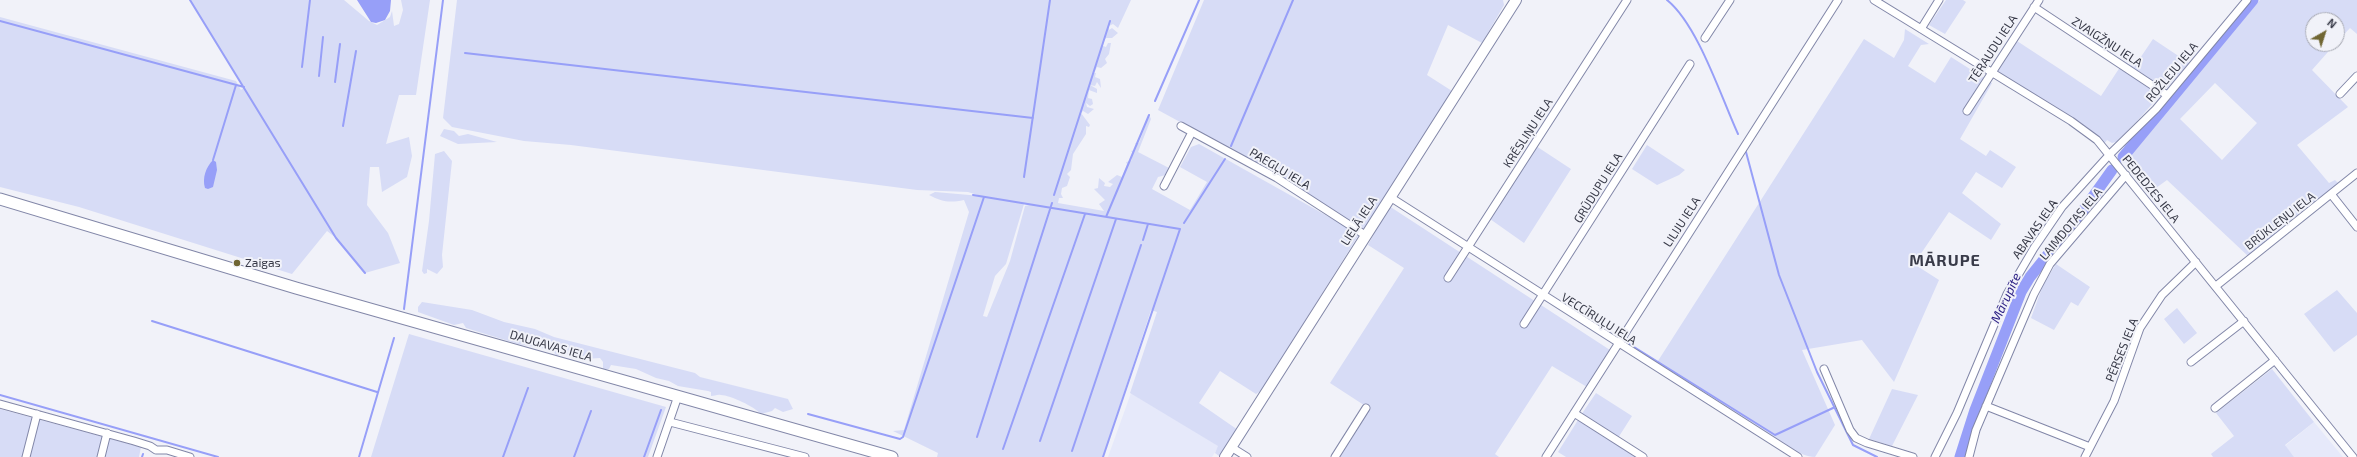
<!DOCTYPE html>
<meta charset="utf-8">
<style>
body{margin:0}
#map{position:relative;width:2357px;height:457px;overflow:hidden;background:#f1f2f9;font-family:"Exo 2",sans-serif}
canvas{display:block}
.north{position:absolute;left:2305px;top:12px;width:40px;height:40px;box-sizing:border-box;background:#f1f2f9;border:1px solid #a7a9b3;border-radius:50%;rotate:39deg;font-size:11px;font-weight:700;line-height:16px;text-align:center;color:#393b49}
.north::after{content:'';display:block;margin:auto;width:14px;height:18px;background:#706633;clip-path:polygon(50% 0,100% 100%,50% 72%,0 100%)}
</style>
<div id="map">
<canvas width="2357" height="457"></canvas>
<div class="north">N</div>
</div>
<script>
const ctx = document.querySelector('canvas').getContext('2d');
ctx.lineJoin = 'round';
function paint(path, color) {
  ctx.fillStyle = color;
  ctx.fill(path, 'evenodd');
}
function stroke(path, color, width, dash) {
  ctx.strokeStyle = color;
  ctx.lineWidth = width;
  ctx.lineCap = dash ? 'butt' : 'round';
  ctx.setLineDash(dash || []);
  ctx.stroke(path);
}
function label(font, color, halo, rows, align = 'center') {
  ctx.font = font + ' "Exo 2",sans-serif';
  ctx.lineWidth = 4;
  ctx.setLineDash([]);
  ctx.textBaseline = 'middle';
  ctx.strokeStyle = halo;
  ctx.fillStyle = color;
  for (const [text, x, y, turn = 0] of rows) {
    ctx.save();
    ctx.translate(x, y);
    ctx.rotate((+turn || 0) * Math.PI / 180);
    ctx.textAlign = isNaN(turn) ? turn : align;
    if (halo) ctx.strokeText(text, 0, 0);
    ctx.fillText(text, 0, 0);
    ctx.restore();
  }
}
paint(new Path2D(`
 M1131,393L1219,446L1212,457H1108Z
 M2314,422L2343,457H2294L2285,446Z`), '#e6e9fa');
paint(new Path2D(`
 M190,0H344L369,21L377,25L390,17L392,11L394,26L399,24L403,10L401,0H430L416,95H399L386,144L409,137L412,156L407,177L382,192L379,167H370L367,205L388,233L400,263L365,273L336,238L327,231L292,274L79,207L0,187V17L236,81L241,90L244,87Z
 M457,0H1131L1118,28L1113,24L1109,26V30L1112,28L1118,33L1112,38H1106L1103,42V46L1106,47L1108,43H1111L1109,54L1105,59L1107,63L1101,68L1097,67L1094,73H1096L1095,77L1100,79L1101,88L1097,82L1095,86L1090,85L1097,89V93L1089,90L1088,98L1092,99L1093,104L1090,106L1086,103L1087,107L1094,109L1088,114L1083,111L1081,113L1090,125L1089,127L1086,126V134L1073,154L1071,170L1067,174L1070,177L1067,186L1062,188L1061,194L1063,198H1059L1058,203L1104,211L1099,204L1105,200L1094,189L1098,188L1099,178L1105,183L1104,186L1110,187L1113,184L1108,182L1117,175L1122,177L1127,164L1126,162L1131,161L1133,153L1131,151L1135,150L1137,146L1135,143H1139L1149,115L1151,119L1138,152L1169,168L1166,175L1158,177L1152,189L1190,210L1207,182L1180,167L1191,147L1199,144L1354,231L1358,236L1261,391L1256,394L1220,371L1199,403L1238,430L1219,456L1215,453L1218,446L1130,393L1157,312L1151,310L1103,457H937L938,453L893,431L904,430L969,212L964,200C950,203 942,202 929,195L935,192L981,196L968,192L917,190L571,145L524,141L452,127L443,118ZM1024,204L1029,205L1025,206L1010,261L987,317L983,316L995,276L1006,264Z
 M1204,0H1503L1504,5L1482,43L1448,25L1427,75L1452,91L1364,230L1237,153L1158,110Z
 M1946,0H1963L1966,2L1945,34L1929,25Z
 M2260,0H2357V34L2350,28L2337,42V20H2313V44H2335L2312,70L2348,107L2297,145L2329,183L2335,180L2339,184L2308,206L2248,256L2167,180L2149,193L2121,156L2126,150L2124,146L2144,127ZM2215,83L2257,123L2222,160L2180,119Z
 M1905,29L1929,44L1921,45L1908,66L1935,83L1951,57L1992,83L1960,139L1986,156L1990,150L2016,167L2002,188L1976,172L1962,193L2001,224L1991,240L1949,212L1914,264L1939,280L1894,382L1862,340L1802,350L1835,425L1815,457C1788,457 1684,382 1656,364L1864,39L1894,58L1904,40Z
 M2153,39L2189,63L2137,121L2116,142L2112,143L2107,140L2104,144L1997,72L2017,41L2101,96L2124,61L2134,67Z
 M444,129L454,131L459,136L468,134L497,142L458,144L440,136Z
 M1647,145L1685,170L1679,175L1657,185L1632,169Z
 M1536,146L1571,169L1524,243L1490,219Z
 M444,151L452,161L442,255L443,267L437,274L427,269V273L424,274L422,271L429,221L435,154Z
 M1389,206L1610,350L1587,387L1552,366L1495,454L1499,457H1339L1370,409L1330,383L1404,268L1368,245Z
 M2056,264L2090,287L2078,306L2071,302L2054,330L2031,318L2043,285Z
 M2337,290L2357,313V335L2334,352L2304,314Z
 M422,302L472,310L504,322L535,329L554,337L695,373L700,377L788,399L793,409L783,412L775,408L772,411L761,414C755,407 730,395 721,395C717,394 715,396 711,396V392L708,391L678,386L669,381L656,378L636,369L611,365L609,369L603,370V362L600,358L585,359L561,353L557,356L552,350L518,344L466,328L463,323L454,325L418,312V307Z
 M2177,308L2197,333L2184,344L2164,319Z
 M409,334L666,407L648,457H371Z
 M2272,369L2314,422L2285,445L2294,457H2213L2211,454L2234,436L2216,413Z
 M1892,389L1918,395L1892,446L1869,439Z
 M1596,393L1632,416L1618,438L1581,415Z
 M0,409L141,447L139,457H0Z
 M1578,420L1636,457H1566L1558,452Z`), '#d7dcf6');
paint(new Path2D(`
 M357,0H391L390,11L385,20L376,23L371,22Z
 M213,160L216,162L217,170L213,187L208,189L205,188C202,178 206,167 213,160Z`), '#979ff8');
stroke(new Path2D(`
 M190,0L336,238L365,273
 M1667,0C1698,25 1721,97 1738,134
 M0,21L244,87
 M465,53L1033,118
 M302,67L310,0
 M319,76L323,37
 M335,82L340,44
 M1155,101L1199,0
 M343,126L356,51
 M1231,146L1293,0
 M1746,152L1779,275L1817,372L1853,445L1877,457
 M213,160L236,85
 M1024,177L1050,0
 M973,195L1180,229L1103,457
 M1054,195L1110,21
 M1106,217L1149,115
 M1184,223L1225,159
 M1143,240L1148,224
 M404,309L443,0
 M152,321L377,392
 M1626,342L1775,435L1833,408
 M0,395L218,457
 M808,414L900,439L903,437L984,197
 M977,437L1052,203
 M1040,441L1116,219
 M1003,449L1085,214
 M1072,451L1141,245
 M142,457L143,454
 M359,457L394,338
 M503,457L528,388
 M574,457L591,411
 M644,457L661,410`), '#979ff8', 2);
stroke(new Path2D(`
 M2123,157L2253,0
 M1960,457L1975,410L2021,292L2030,277L2082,212L2112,170`), '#979ff8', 11);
const street = new Path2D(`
 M1874,0L2071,121L2097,140L2353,457
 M2034,7L2167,95
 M1921,29L1939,0
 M1705,38L1730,0
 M2340,94L2357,76
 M1967,111L2039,0
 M1181,126L1277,178L1365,235
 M1164,186L1192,132
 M2331,194L2357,227
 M1390,197L1798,457
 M1448,278L1627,0
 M2216,286L2357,173
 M1524,324L1690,64
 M2191,362L2244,321
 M1824,369L1850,430L1856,438L1867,443L1913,457
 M0,404L134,441L150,446L156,450H167L190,457
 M1986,406L2090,447
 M2215,408L2275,360
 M1574,413L1643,457
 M670,422L805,457
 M1231,447L1247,457
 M26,457L37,414
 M101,457L107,433
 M657,457L678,396
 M1335,457L1366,408
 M1546,457L1838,0
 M1935,457L1957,413L2007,294L2034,248L2062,207L2110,154L2156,109L2247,0
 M1969,457L1976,430L2034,294L2050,264L2126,175
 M2085,457L2114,401L2140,328L2162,295L2196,262`);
const secondary = new Path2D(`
 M1225,457L1516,0`);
const primary = new Path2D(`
 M0,199L296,288L892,457`);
stroke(street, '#8287a8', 9);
stroke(secondary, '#8287a8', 12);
stroke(primary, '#8287a8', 13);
stroke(street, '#fff', 7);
stroke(secondary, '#fff', 10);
stroke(primary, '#fff', 11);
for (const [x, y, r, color] of [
 [237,263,4,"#706633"]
]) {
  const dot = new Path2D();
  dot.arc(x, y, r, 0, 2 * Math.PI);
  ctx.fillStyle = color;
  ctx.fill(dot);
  stroke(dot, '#f1f2f9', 1.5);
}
label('12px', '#393b49', '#f1f2f9', [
 ["ZVAIGŽŅU IELA",2107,42,33],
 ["TĒRAUDU IELA",1993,49,-57],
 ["ROŽLEJU IELA",2172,72,-50],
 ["KRĒSLIŅU IELA",1528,133,-57],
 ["PAEGĻU IELA",1280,169,31],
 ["GRŪDUPU IELA",1598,188,-58],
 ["PEDEDZES IELA",2151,189,51],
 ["LIELĀ IELA",1359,221,-57],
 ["BRŪKLEŅU IELA",2280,221,-38],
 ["LILIJU IELA",1682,222,-57],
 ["LAIMDOTAS IELA",2071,224,-50],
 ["ABAVAS IELA",2035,229,-55],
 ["VECCĪRUĻU IELA",1599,319,32],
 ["DAUGAVAS IELA",551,346,16],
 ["PĒRSES IELA",2122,350,-68]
]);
label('12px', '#393b49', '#f1f2f9', [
 ["Zaigas",245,263]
], 'left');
label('italic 13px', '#2a1e83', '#f1f2f9', [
 ["Mārupīte",2006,298,-65]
]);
ctx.letterSpacing = '1px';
label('bold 16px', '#393b49', '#f1f2f9', [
 ["MĀRUPE",1945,261]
]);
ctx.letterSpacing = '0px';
</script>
